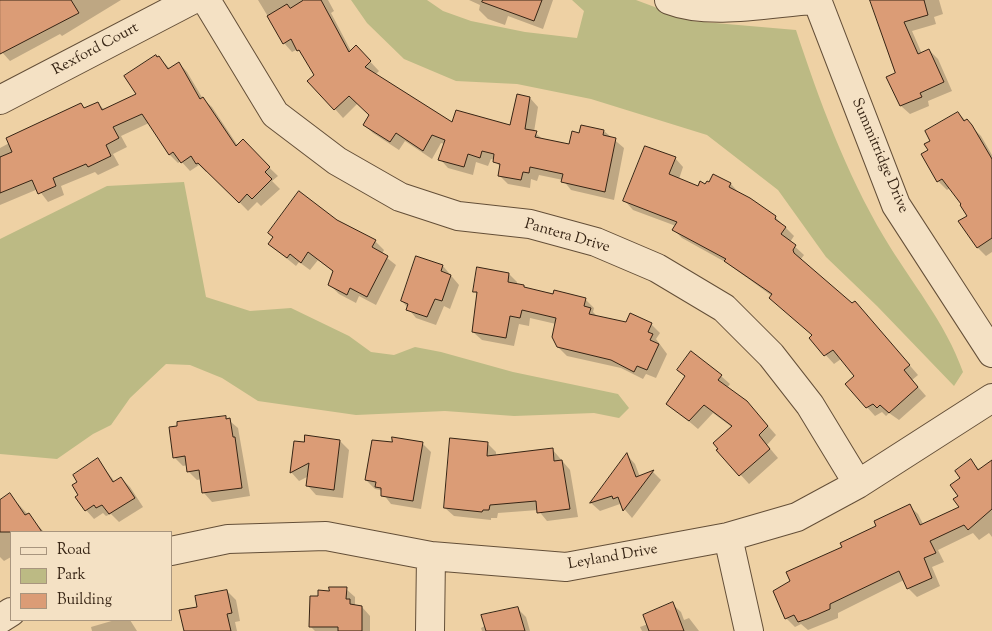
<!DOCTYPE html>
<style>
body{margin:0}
#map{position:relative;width:992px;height:631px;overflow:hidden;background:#eed1a4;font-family:"Sorts Mill Goudy",serif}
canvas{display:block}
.legend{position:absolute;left:10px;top:531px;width:162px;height:90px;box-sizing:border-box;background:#f4e1c4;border:1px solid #a8957e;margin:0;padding:6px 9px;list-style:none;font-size:15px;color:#362414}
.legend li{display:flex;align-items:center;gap:10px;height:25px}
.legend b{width:25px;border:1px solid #a8957e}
</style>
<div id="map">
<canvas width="992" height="631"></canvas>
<ul class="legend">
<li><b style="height:6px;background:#f4e1c4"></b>Road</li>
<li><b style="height:14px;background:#bcba84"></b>Park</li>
<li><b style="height:14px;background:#db9c76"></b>Building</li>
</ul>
</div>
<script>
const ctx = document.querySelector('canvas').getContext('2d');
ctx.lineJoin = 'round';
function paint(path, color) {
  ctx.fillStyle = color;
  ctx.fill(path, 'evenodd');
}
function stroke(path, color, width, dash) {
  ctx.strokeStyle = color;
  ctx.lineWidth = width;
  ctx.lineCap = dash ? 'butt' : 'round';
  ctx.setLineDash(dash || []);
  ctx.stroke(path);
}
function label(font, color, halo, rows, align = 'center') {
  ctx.font = font + ' "Sorts Mill Goudy",serif';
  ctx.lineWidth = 4;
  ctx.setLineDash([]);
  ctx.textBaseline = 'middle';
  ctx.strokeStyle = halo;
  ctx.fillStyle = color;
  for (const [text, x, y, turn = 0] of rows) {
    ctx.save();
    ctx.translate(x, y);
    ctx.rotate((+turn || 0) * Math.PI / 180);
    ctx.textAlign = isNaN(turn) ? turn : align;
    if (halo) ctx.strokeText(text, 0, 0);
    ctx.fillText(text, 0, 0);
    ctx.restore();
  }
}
paint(new Path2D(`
 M351,0H427L443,11L471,21L525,32L577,38L584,11L572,0H636L692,21L796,30C819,100 846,173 884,237C910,281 946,323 963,372L954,386L877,306L826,257L778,190L707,135L591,99L517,84L456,81L404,59L367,23Z
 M184,182L206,297L250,311L291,308L349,336L371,352L394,355L415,347L441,352L513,372L618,394L629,408L619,418L594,413L514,416L445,411L356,415L258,401L222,378L190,365L166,364L130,398L111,425L93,434L57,459L0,454V239L107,186Z`), '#bcba84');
paint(new Path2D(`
 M0,0H121L62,36L60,34L10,61L0,50Z
 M258,0H328L334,11L331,13L351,51L364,55L379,71L375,75L453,124L511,126L530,98L538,107L534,132L545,141L570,146L580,135L604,131L624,148L614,200L571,190L563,180L539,175L537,181L531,179L530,188L508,184L499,175L501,168L495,160L491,159L488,166L476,162L473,175L448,168L440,159L445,144L441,143L432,159L405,141L399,150L373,133L364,125L370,115L358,103L343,118L335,109L305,56L298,49L292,52L284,43Z
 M469,0H553L543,29L508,16L505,25L488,19L479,10L480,5Z
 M871,0H939L943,14L934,17L936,24L912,31L922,54L929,50L938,59L952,91L928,101L929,106L910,114L901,106L888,77L897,73Z
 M159,57L170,69L179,63L187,72L203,99L212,107L238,146L251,150L278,176L272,181L280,189L261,206L257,202L248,211L208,170L206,172L199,165L190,171L181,161L178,163L170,155L149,123L121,136L127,147L113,154L119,165L98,175L95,172L61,186L64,195L48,202L38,189L0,205V148L81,105L85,109L97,103L105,110L138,94Z
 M958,113L981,136L992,155V252L986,256L977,247L963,205L950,188L947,190L938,181L930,150L932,141Z
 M675,158L683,167L679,179L698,187L710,184L714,176L731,184L739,193L775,217L794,236L790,242L804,255L801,259L852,305L863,311L918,375L912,380L926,396L899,420L889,413L886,416L882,412L875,416L846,384L855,376L841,359L834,364L811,339L814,336L772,296L727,263L682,238L674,230L676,226L633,210L625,201Z
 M336,221L375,241L384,250L382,254L396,265L376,305L359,296L356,303L339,294L330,285L334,272L318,260L310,270L299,262L296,266L269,244Z
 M417,257L443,266L459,285L450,309L444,306L436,325L416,318L402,301Z
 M509,274L517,282V285L527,289L585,299L594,308L593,312L599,318L626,324H651L660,333L656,339L667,354L656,378L646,374L643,379L621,368L567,356L558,347L556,324L530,318L529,326L519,324L514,346L482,340L473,332L478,295L474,291Z
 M678,370L721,376L730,384L727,388L755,411L776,435L767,445L778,458L749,484L718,450L733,428L713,413L698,429L667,403L686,377Z
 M225,417L238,428L250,496L212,502L204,493L202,479L197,480L188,471V465L183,466L174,457Z
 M340,441L349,450L343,498L316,495L308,486L309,476L299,481L291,472Z
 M422,443L431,452L421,509L391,504L380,490L375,489L366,480L393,444Z
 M488,444L496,452V457L552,449L570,470L578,517L547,521L538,510L498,513L497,518H491V520L454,516L445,508Z
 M627,455L635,464L640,477L653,472L661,480L632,518L620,504L600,511L591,503Z
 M98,460L115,482L121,478L130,487L143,507L119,522L111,514L106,516L103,513L94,519L86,510L80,495Z
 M971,461L980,470L992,462V537L989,533L979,540L973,533L938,550L944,562L932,567L940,586L917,597L908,588L904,580L838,613V618L808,630L801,624L795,627L786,618L844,548L909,506L918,514L923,524L960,507L961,478Z
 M10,495L44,532H11V557L4,561L0,557V502Z
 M346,589L355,597V606L362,607L370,616V631H315L310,626L319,598L330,592Z
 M227,591L236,600L240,621L235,622L237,631H185L199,608Z
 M672,604L681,612L684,620L689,618L699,631H642L640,627L648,624Z
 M517,608L526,617L530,631H482L481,628Z
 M115,620H130L137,631H92L91,627Z`), '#0003');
const building = new Path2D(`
 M0,0H71L79,13L0,54Z
 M304,0H321L349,52L356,45L371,61L365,67L452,122L456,110L510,125L517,94L530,97L525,129L537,131L535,137L569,144L572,131L579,133L581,125L604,130L603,135L616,138L605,192L561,182L563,174L530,167L529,173L523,172L521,180L498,176L500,164L493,162L494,154L482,151L480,158L468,154L464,167L438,160L445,140L432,135L423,151L396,133L390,142L363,125L369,115L349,96L334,110L307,81L314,75L299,50L297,51L291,39L283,44L267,16L287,4L290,8Z
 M483,0H542L534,21L482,2Z
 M870,0H924L928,15L904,22L918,54L929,49L944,82L920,93L922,97L900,106L886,77L895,73Z
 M156,55L157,57L159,56L168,69L179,62L200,99L203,97L236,146L243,139L270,167L265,172L272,179L252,199L247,194L239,203L198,163L196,164L191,156L181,163L173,152L169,155L142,114L113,127L119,138L106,145L111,156L88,167L86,164L53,178L56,186L38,194L32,180L0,193V157L12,152L6,138L81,103L84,108L98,102L102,110L136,94L124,76Z
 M958,112L964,121L967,119L972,125L992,159V238L977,248L958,221L967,216L960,205L961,204L942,179L937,182L921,154L928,150L924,144L930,141L925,131Z
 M645,146L676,157L669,174L698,186L700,181L705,184L707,181L709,182L713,174L731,183L729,187L750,198L776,216L775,219L786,227L781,234L796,245L793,250L794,253L852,303L855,301L910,365L904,370L918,387L889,413L880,405L877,408L873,404L866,408L845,384L854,376L833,350L824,356L809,338L812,335L769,298L772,294L724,261L726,259L672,230L677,222L623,201Z
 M299,191L337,220L376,240L372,247L388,256L367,297L350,288L347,295L328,285L333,271L308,252L301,263L290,254L287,258L268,244L273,237L268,233Z
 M416,256L443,265L441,271L451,275L442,301L435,299L427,317L406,310L408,304L401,301Z
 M477,267L509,273L508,282L524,285V287L553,294L554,290L586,298L584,306L591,308L589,314L626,322L630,313L652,323L648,332L653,334L650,340L659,344L647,370L637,366L634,372L611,360L557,347L552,337L556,318L522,310L520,318L510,316L506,338L472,332L477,292H473Z
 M691,351L722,375L718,380L747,401L768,426L759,435L770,449L739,476L716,450L718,449L713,443L732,426L704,405L689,421L666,404L685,376L677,370Z
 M226,416V419L230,418L233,437H235L242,488L202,493L199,470L187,472L185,456L173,458L169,427L177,426V422Z
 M305,435L340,440L334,490L306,486L309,463L290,473L294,441L304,442Z
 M392,437L423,442L413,501L381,496V488L375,487L376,482L365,480L372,440L392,442Z
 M450,438L488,442L487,456L553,448L554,461L562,460L570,509L537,513L536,501L490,505L489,510H483L482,512L444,508Z
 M627,453L636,477L654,470L623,511L618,497L613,499L612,496L590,503Z
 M98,458L113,482L121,477L135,498L109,514L102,505L96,508L94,505L85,511L75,497L78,495L72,485L77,482L73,475Z
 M971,459L978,470L992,460V509L968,530L964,525L930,541L936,553L924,558L932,578L907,589L899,571L830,604V609L807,619L798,622L794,615L785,619L773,591L790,581L786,572L842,547L840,543L876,526L874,521L910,504L920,525L959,507L953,499L958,496L950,485L960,478L955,471Z
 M10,493L25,515L29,513L42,532H0V500Z
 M329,587H347L346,599H350V604L362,606V631H338V627H309L310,596H318V590L329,591Z
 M227,590L232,613L227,614L231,631H184L179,610L197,607L195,596Z
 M673,602L684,631H649L643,615Z
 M518,607L525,631H486L481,615Z`);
paint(building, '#db9c76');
stroke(building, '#362414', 1);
const minor = new Path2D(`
 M206,0L275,114L337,161L400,197L458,216L530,224L596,242L657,268L724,308L771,355L810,405L858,484
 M669,0C710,16 770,3 813,0
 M817,0L896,205L992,353
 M0,100L192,0
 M728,537L749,631
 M171,551L228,539L326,536L431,556L566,567L728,537L797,517L858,484L992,398
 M0,619L11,612
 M430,631L431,556`);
stroke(minor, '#644f38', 30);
stroke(minor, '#f4e1c4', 28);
label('15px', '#362414', '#f4e1c4', [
 ["Rexford Court",96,50,-28],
 ["Summitridge Drive",879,156,67],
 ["Pantera Drive",567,237,16],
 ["Leyland Drive",613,558,-10]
]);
</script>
